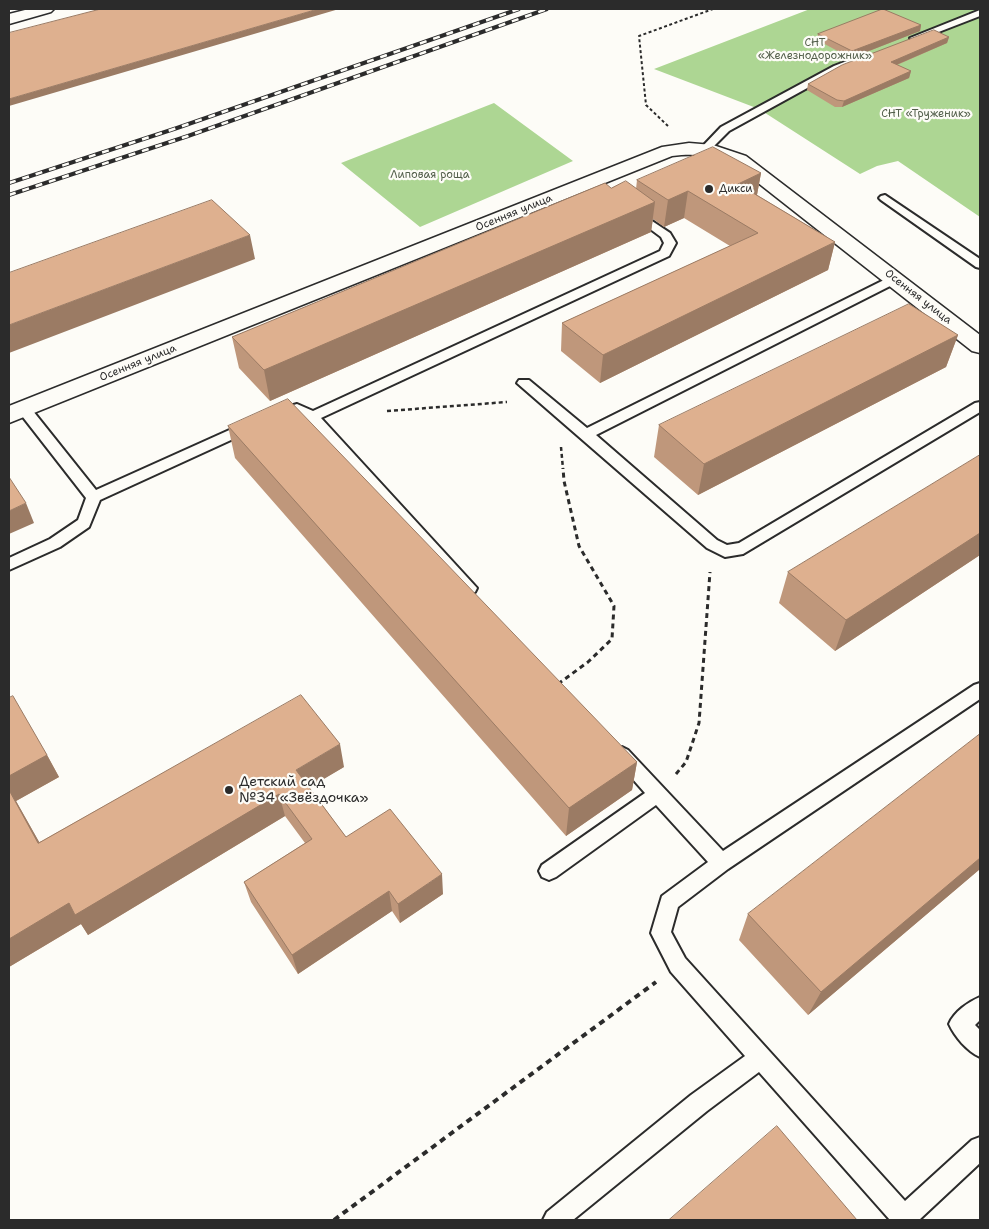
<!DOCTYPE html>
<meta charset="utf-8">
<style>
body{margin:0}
#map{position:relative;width:989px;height:1229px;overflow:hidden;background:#fdfcf7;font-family:"Shantell Sans",sans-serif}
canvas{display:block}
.frame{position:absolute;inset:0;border:10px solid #2b2b2b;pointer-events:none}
</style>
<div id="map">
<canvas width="989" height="1229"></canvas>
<div class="frame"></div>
</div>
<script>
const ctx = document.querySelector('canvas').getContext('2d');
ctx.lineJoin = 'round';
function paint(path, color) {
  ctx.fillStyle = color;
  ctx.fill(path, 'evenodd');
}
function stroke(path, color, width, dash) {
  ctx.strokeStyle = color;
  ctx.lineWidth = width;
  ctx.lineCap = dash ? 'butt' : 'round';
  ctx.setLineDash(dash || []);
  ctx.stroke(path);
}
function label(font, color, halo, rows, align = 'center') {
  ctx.font = font + ' "Shantell Sans",sans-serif';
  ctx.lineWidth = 4.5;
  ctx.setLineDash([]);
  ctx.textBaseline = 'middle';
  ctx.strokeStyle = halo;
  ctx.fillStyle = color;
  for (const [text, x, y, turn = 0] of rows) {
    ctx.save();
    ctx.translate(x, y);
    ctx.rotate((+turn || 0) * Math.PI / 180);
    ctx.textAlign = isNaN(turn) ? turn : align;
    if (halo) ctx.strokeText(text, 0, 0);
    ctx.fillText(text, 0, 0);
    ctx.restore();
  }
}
paint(new Path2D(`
 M810,9H980V217L898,161L877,166L860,174L759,109L654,69Z
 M494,103L573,161L420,227L341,163Z`), '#add693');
const lane = new Path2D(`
 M980,10V16L918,40H912L910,38Z
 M852,59L857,62L855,64L840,70L729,131L710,150L706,151L701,148L721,127L834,66Z
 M885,195L980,259V268L976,267L881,200L879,198L881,196Z
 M634,209L670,233L676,243L669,256L321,418L477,588L475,592L469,594L463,592L307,420L295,413L277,419L272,417L270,414L272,411L297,404L313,411L660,251L664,243L661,237L630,214L628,212L630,210Z
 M894,275L898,276L900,279L898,282L596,435L717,540L727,545L739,543L975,403L980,402V412L743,554L725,557L707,548L517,383L519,380H529L587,428Z
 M24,405L29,406L96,490L245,423H255L257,426L255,429L100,500L89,527L60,547L9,570V558L50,539L78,520L86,498L19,412L17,409L19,406Z
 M980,683V699L728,869L678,907L671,932L685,958L905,1201L972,1140L980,1137V1163L919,1220H890L759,1072L707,1111L573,1220H543L547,1212L691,1095L745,1056L671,972L651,933L662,896L708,862L656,805L556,877L549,880L542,877L539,871L542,865L645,793L616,760L613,755L616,750L622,747L628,750L723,851L974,685Z
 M980,997V1020L975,1025L980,1030V1057C967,1051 955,1037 949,1024C954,1012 968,1002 980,997Z`);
const street = new Path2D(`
 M689,143L713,145L746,156L980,335V353L972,351L734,164C712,155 695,153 672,156L9,423V406L662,147Z`);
const secondary = new Path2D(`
 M29,9H54L51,12L9,24V14Z`);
stroke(lane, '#2b2b2b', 4);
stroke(street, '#2b2b2b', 3);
stroke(secondary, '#2b2b2b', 3);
stroke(new Path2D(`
 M668,126L646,105L639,36L713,9`), '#2b2b2b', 2, [3, 2.5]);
stroke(new Path2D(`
 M387,411L507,402
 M561,447L563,469`), '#2b2b2b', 2.5, [4, 3]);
stroke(new Path2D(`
 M558,684L588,662L612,639L614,606L579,546L564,481L563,468
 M676,774L686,762L699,723L710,572`), '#2b2b2b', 3, [5, 4]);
stroke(new Path2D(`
 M334,1220L656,982`), '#2b2b2b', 4, [6, 5]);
paint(lane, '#fdfcf7');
paint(street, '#fdfcf7');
paint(secondary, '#fdfcf7');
const rail = new Path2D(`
 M9,183L177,128L519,9
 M9,195L188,136L547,9`);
stroke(rail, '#2b2b2b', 4);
stroke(rail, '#fdfcf7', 2.5, [7]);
paint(new Path2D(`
 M921,25L920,31L851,58L817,40L818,34Z
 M949,37L947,43L897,65L911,71L909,78L842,107H835L807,90L808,84Z
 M761,173L757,195L835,242L828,270L600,383L561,351L562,323L730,246L684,218L664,227L653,219L651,232L270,401L239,368L232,337L611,188L636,189L637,180Z
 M958,335L946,367L698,495L654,457L659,425Z
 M228,426L637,762L632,790L566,836L235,458Z
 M980,455V555L835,651L779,603L788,572Z
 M9,698L47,755L59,777L16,801L39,842L344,767L309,787L346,837L443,894L400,923L392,911L298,974L251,902L244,882L305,843L285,816L88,935L81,924L9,967Z
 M980,734V869L808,1015L739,940L748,914Z`), '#bf977b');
paint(new Path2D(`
 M318,9H339L9,106V99Z
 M921,25L920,31L851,58L852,51Z
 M949,37L947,43L889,68L891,62Z
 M911,71L909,78L842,107L844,101Z
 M761,173L756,200L738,184Z
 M688,191L684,218L664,227L668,200Z
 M655,202L651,232L270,401L264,370Z
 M250,235L255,259L9,353V325Z
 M835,242L828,270L600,383L603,355Z
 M958,335L946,367L698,495L704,464Z
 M26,503L34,523L9,534V511Z
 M980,533V555L835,651L846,620Z
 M340,744L344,767L302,792L296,770Z
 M47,755L59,777L16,801L51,863L38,843L9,790V776Z
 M637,762L632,790L566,836L569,808Z
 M279,794L285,816L88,935L81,924L9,967V939L69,903Z
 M980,858V869L808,1015L821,992Z
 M442,874L443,894L400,923L398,904Z
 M389,891L392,911L298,974L292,955Z`), '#9b7b64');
const building = new Path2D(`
 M101,9H318L9,99V33Z
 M883,9L921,25L852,51L818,34Z
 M934,30L949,37L891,62L911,71L844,101L837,100L808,84L842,65Z
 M713,147L761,173L738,184L835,242L603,355L562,323L758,233L688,191L668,200L637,180Z
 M626,181L655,202L264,370L232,337L605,183L611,188Z
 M212,200L250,235L9,325V273Z
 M909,304L958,335L704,464L659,425Z
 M288,399L637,762L569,808L228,426Z
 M980,455V533L846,620L788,572Z
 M9,477L26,503L9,511Z
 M301,695L340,744L296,770L346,837L390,809L442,874L398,904L389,891L292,955L244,882L312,839L279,794L75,915L69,903L9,939V790L38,843Z
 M13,696L47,755L9,776V698Z
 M980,734V858L821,992L748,914Z
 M777,1126L857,1220H669Z`);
paint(building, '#deb08f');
stroke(building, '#9b7b64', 1);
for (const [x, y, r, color] of [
 [709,189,5,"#2b2b2b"],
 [229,790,5,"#2b2b2b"]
]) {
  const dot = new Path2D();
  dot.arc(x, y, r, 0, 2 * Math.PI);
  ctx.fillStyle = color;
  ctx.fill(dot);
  stroke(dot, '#fdfcf7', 2);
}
label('11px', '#525e4a', '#fdfcf7', [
 ["СНТ",815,43],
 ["«Железнодорожник»",815,56],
 ["СНТ «Труженик»",926,114],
 ["Липовая роща",430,175]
]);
label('11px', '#2b2b2b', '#fdfcf7', [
 ["Дикси",719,189]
], 'left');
label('11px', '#2b2b2b', '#fdfcf7', [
 ["Осенняя улица",514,213,-22],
 ["Осенняя улица",918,297,38],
 ["Осенняя улица",138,363,-22]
]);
label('14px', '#2b2b2b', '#fdfcf7', [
 ["Детский сад",239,782],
 ["№34 «Звёздочка»",239,798]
], 'left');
</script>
